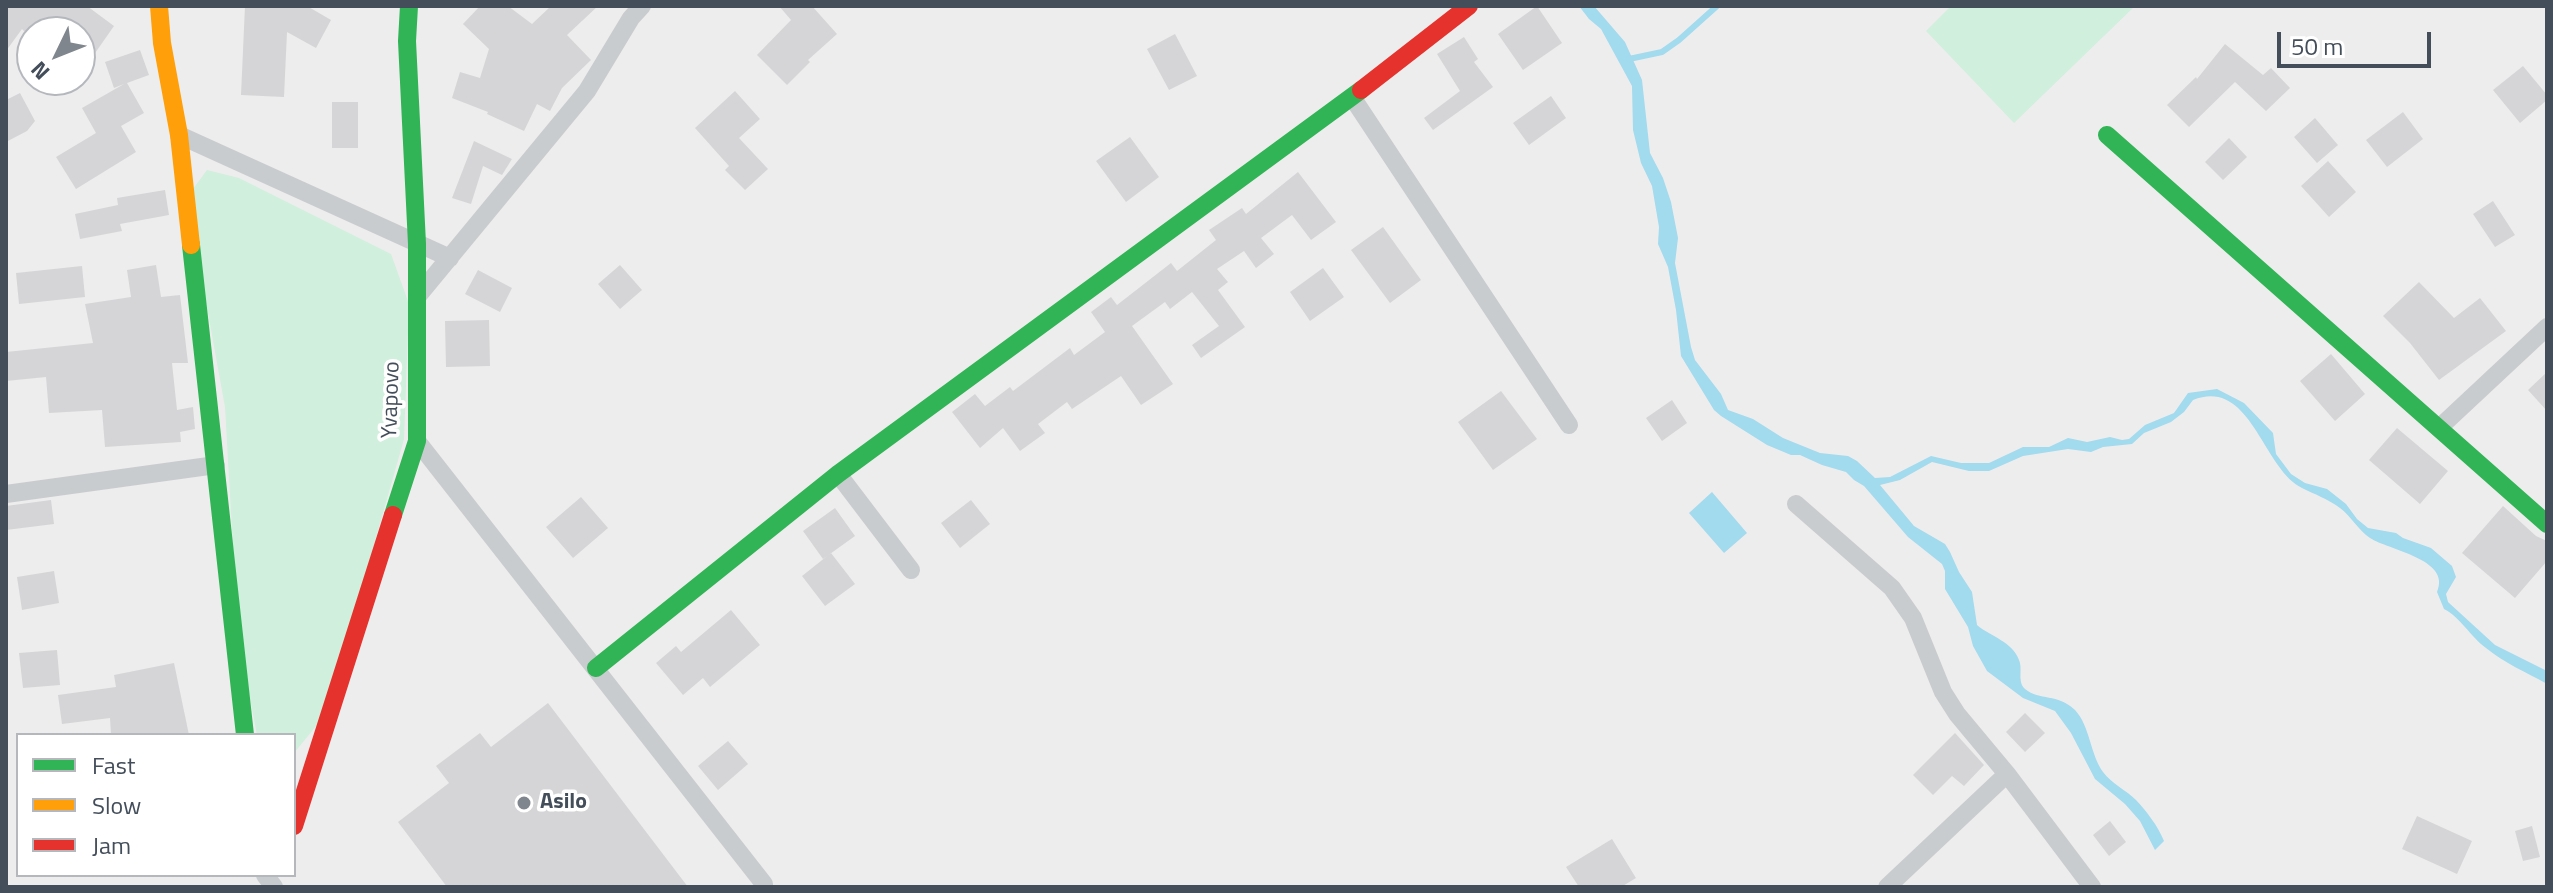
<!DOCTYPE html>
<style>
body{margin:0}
#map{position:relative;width:2553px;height:893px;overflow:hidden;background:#eeeded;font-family:"Titillium Web",sans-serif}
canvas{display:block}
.frame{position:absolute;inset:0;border:8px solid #444e5a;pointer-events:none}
.legend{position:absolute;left:16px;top:733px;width:280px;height:144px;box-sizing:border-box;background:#fff;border:2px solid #b4b8bd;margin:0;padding:10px 14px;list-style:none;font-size:24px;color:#444e5a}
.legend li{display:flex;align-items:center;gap:16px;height:40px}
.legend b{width:40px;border:2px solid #b4b8bd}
.north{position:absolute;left:16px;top:16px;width:80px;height:80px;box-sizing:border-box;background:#fff;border:2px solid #b4b8bd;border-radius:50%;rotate:227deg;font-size:22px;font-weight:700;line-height:32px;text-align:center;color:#444e5a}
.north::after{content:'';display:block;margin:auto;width:28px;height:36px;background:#80868d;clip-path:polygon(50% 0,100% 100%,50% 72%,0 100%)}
.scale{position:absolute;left:2277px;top:32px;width:154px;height:36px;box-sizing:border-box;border:4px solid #444e5a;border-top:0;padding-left:10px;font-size:24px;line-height:28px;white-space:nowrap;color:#444e5a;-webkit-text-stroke:6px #fff;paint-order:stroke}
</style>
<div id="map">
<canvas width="2553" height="893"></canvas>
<div class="frame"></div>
<ul class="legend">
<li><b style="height:10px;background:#30b455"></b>Fast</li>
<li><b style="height:10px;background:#ff9f0a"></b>Slow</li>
<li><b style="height:10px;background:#e5322d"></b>Jam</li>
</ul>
<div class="north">N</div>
<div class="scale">50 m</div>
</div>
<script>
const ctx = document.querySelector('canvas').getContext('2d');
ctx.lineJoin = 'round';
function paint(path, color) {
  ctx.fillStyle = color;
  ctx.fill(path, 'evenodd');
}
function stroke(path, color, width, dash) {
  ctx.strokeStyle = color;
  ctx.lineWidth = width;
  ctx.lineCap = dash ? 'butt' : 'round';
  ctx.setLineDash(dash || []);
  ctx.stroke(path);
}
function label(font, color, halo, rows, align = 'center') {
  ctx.font = font + ' "Titillium Web",sans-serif';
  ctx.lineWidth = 7;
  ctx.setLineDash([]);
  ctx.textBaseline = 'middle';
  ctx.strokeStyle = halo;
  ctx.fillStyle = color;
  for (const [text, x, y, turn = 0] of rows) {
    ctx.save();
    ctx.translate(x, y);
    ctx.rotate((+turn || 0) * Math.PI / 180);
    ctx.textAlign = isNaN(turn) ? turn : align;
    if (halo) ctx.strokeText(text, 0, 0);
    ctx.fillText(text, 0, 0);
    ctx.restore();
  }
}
paint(new Path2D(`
 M1951,6H2135L2014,123L1926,31Z
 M207,170L239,178L391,254L409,304L404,439L326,714L294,753V735H257L238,635L225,407L187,197Z`), '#d0efdd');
paint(new Path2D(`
 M1579,6H1594L1625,42L1642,80L1650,153L1663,178L1671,202L1678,238L1675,263L1691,347L1695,360L1721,394L1728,410L1753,419L1783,438L1820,453L1848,456L1857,461L1875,478L1890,477L1931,456L1961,463H1989L2023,447H2049L2068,438L2087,442L2110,437L2122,440L2129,439L2145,425L2174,413L2188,393L2217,389L2244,403L2273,433L2276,454L2291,474L2305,483L2327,489L2346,504L2357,519L2368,528L2396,533L2403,538L2431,548L2452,566L2456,577L2446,594L2448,602L2495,645L2547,671V684C2526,672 2504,663 2486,648C2471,637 2459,616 2444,609L2437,592C2452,559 2388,550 2370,538C2358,530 2351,516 2340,508C2328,499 2314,494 2302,488C2262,468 2251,377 2193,400L2184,412L2171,422L2144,433L2132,444L2103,447L2091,452L2068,449L2023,456L1989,471H1969L1932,462L1900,480L1880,485L1914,526L1945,544L1950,552L1959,572L1972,592L1977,625C1991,637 2012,641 2019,660C2023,669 2017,682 2025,689C2040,701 2057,693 2075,710C2090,726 2090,754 2103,772C2112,784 2126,790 2136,800C2147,812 2158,826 2164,841L2155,850L2140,821L2125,804L2095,779L2071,733L2055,711L2023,698L1987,671L1973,646L1968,627L1945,589V571L1942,564L1908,537L1864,486L1854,480L1846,472L1822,465L1800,455H1791L1767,445L1721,416L1714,410L1681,356L1676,310L1668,267L1658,244L1659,227L1652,186L1641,163L1633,130L1632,86L1601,29L1589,19Z
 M1712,492L1747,533L1724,553L1689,513Z`), '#a2daee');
stroke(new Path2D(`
 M1629,59L1662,52L1679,40L1717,6`), '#a2daee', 6);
paint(new Path2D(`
 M6,6H87L114,26L93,56L90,54L80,66V32H25L22,29L6,51Z
 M245,6H307L331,20L316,48L287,32L284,97L241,95Z
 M480,6H508L532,24L551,6H598L567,35L591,60L562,88L550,111L537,104L524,131L487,114L488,112L452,98L460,72L480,78L489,49L463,24Z
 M779,6H812L837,34L808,60L810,62L787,85L757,55L791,20Z
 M1537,6L1562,43L1523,70L1498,34Z
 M1175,34L1197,76L1169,90L1147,49Z
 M1464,37L1478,59L1474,62L1493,87L1433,130L1424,118L1460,91L1437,54Z
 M2225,44L2263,75L2271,68L2290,88L2266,111L2235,82L2189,127L2167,105L2196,77L2197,79Z
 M140,50L149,75L127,83L144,113L121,126L136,152L76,189L56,157L96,133L82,108L124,84L114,88L105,62Z
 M2523,66L2547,95V100L2520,123L2493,90Z
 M735,91L760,119L739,138L768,169L745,190L725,170L729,166L695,128Z
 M20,93L35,121L27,131L6,142V100Z
 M1551,96L1566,118L1529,145L1513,123Z
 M332,102H358V148H332Z
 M2403,112L2423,139L2387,167L2366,140Z
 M2315,118L2338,145L2317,163L2294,137Z
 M1130,137L1159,177L1126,202L1096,161Z
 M2229,138L2247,157L2223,180L2205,162Z
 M474,141L512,159L502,175L483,166L471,204L452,198Z
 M2328,161L2356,192L2329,217L2301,186Z
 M1298,172L1336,222L1311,240L1292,215L1261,238L1274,254L1256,268L1244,251L1217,269L1228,282L1218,290L1245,327L1201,358L1192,345L1219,326L1192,292L1170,309L1165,302L1132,326L1173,384L1141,405L1121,376L1072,409L1067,402L1038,424L1045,433L1020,451L1003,428L980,448L952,412L975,394L985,406L1010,387L1013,391L1070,348L1074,355L1105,332L1091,312L1111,297L1117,305L1171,263L1177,271L1216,240L1209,230L1242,208L1246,214Z
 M165,190L169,215L120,224L122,231L80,239L75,214L118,205L117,198Z
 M2493,201L2515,235L2495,247L2473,214Z
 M1383,227L1421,280L1390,303L1351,250Z
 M156,265L161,297L180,295L188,363H172L177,410L193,407L195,429L180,432L181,442L105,447L102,410L49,413L46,377L6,381V352L93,343L85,304L131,297L127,270Z
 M620,265L642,290L620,309L598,284Z
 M82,266L85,297L19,304L16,273Z
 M1323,268L1344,297L1310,321L1290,292Z
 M478,270L512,288L500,312L465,294Z
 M2419,282L2454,318L2480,298L2506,331L2439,380L2410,343L2383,316Z
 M489,320L490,366L446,367L445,321Z
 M2331,354L2365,394L2335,421L2300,381Z
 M2547,372V411L2528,390Z
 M1501,391L1537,439L1493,470L1458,422Z
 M1672,400L1687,423L1662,441L1646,418Z
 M2397,428L2448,471L2420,504L2369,460Z
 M581,497L608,528L573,558L546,527Z
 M51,500L54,524L6,530V506Z
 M971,500L990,524L960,548L941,523Z
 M2503,506L2536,536L2547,541V561L2515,598L2462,553Z
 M835,508L855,536L823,559L803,531Z
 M831,553L855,584L825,606L802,576Z
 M54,571L59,603L22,610L17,577Z
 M731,610L760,645L710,687L703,678L683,695L656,663L676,646L681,652Z
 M57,650L60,685L23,688L19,653Z
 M174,663L189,735H111L110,718L62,724L58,695L116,687L114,675Z
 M548,703L688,887H447L398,822L449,783L436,766L480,733L491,747Z
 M2025,713L2045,733L2025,752L2006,732Z
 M1955,733L1984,765L1964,786L1952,776L1933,795L1913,775Z
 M728,741L748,764L718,790L698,766Z
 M2417,816L2472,841L2457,874L2402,849Z
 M2110,821L2126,842L2109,856L2093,835Z
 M2532,826L2540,857L2523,861L2515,831Z
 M1612,839L1636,878L1621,887H1579L1566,867Z`), '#d5d5d7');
stroke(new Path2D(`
 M1352,97L1569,425
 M179,135L450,258
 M417,297L587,91L631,18L642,6
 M2439,428L2547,327
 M417,441L764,884
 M838,474L911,570
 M6,494L216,465
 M1796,504L1892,588L1913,618L1943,692L1957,714L2007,774L2092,887
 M265,875L274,887
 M1887,887L2007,774`), '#c9ccce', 18);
stroke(new Path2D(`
 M2107,135L2547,524
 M191,245L245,735
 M393,515L417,441V244L407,41L409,6
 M596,668L838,474L1361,90`), '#30b455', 18);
stroke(new Path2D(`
 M159,6L162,43L179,135L191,245`), '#ff9f0a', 18);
stroke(new Path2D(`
 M1361,90L1469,6
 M294,826L393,515`), '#e5322d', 18);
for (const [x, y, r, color] of [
 [524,803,8,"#80868d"]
]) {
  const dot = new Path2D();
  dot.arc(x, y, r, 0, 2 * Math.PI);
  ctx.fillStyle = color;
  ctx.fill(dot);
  stroke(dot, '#fff', 3);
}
label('22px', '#444e5a', '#fff', [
 ["Yvapovo",392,400,-88]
]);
label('bold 22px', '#444e5a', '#fff', [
 ["Asilo",540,803]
], 'left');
</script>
